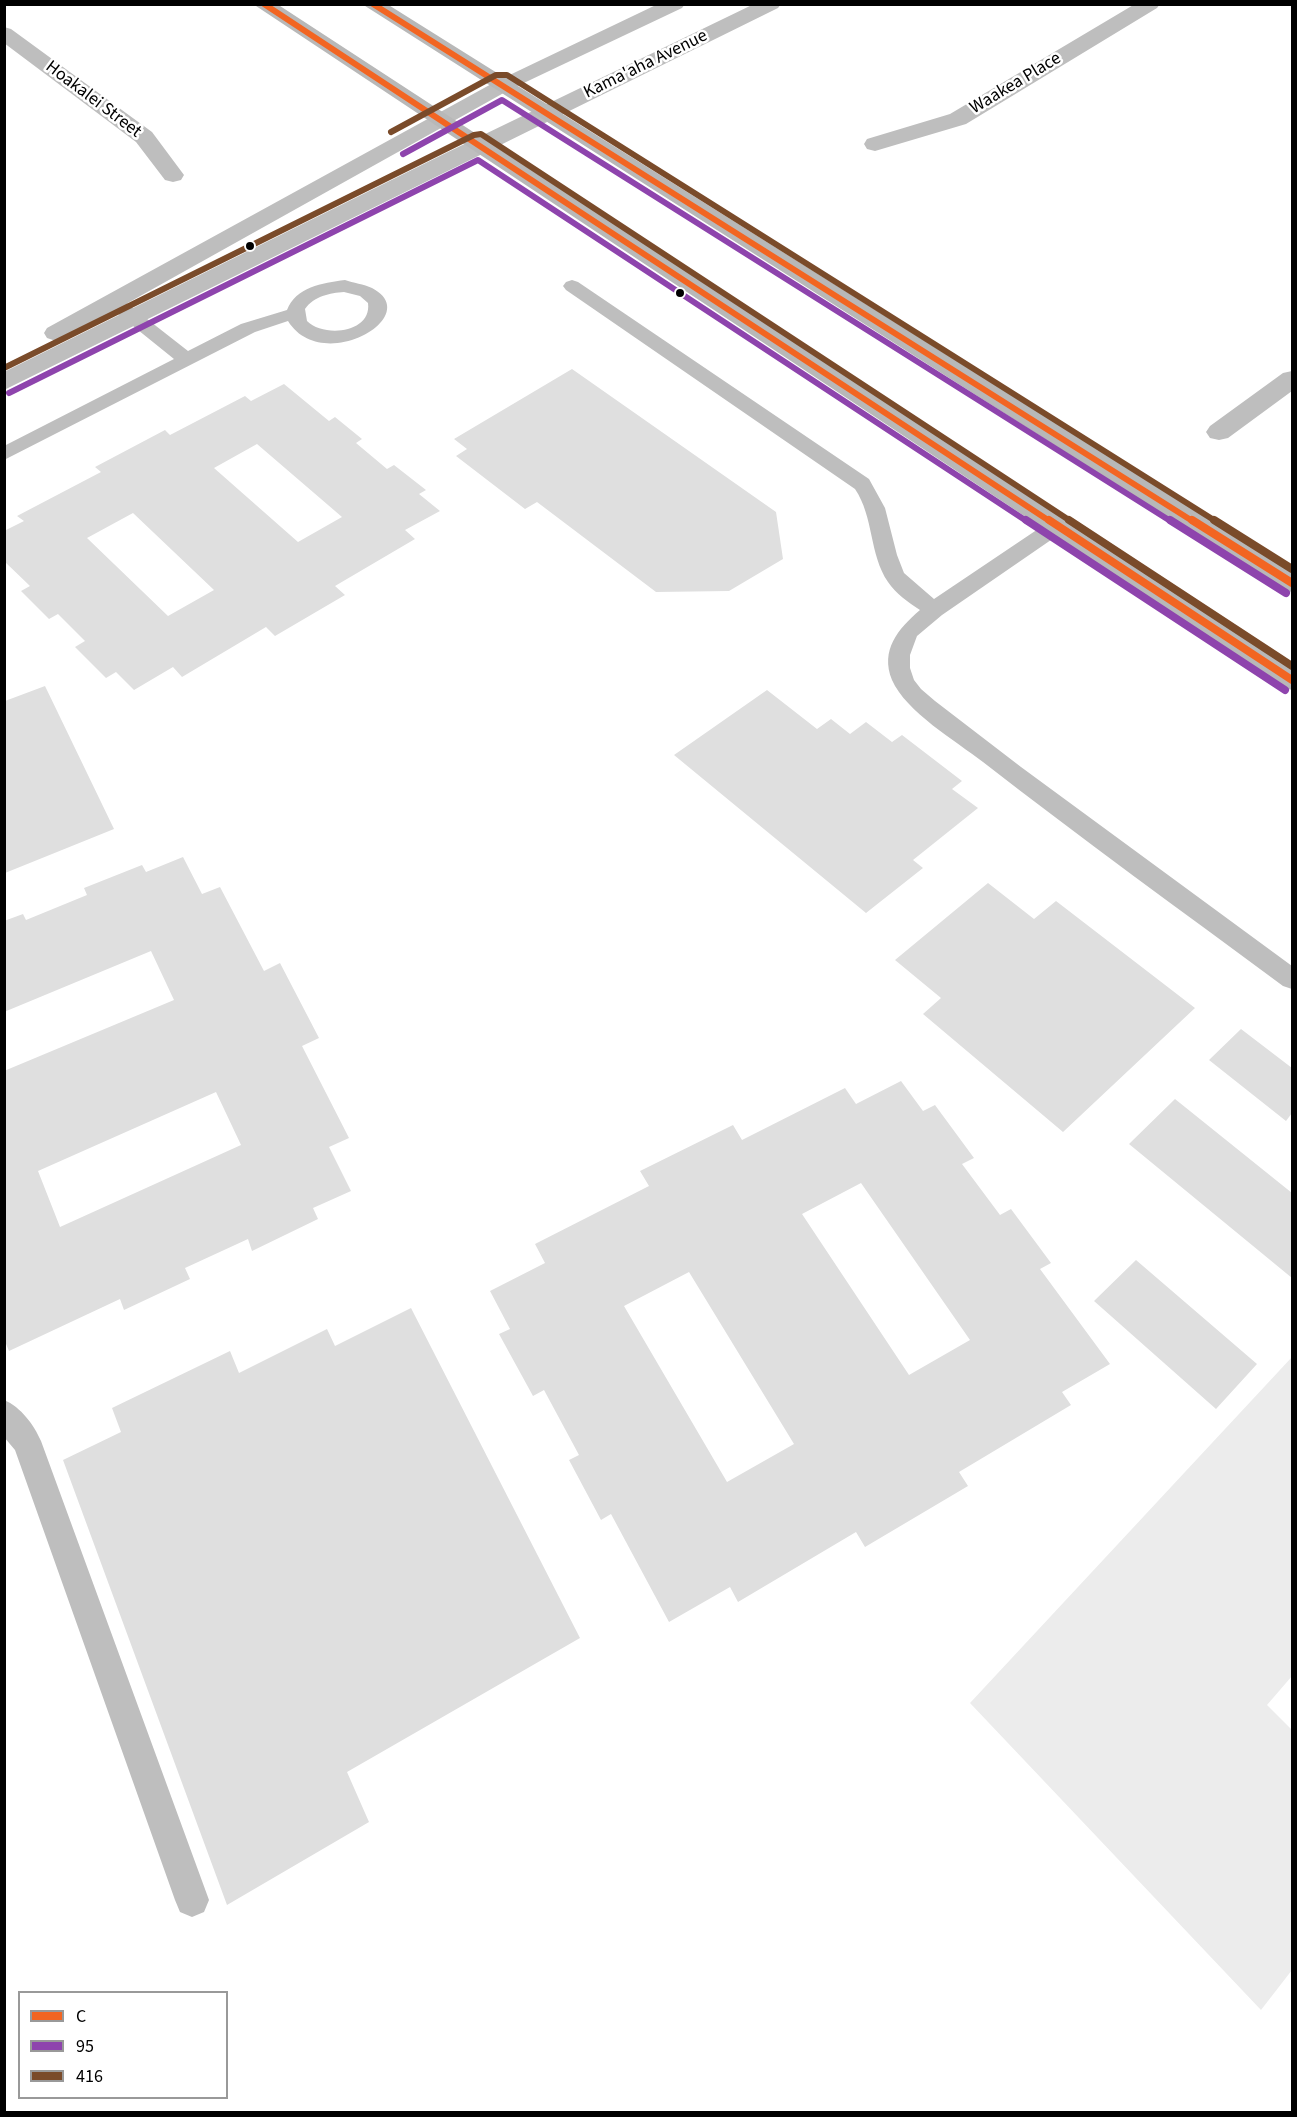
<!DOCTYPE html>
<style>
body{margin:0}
#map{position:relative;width:1297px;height:2117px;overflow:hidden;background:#fff;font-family:"Source Sans 3",sans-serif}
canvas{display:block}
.frame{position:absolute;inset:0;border:6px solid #000;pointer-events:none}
.legend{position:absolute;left:18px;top:1991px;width:210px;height:108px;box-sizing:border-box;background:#fff;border:2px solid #999;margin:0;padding:8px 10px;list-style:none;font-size:18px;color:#000}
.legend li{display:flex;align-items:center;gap:12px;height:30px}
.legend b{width:30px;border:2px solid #999}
</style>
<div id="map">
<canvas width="1297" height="2117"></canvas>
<div class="frame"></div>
<ul class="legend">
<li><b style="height:8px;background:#f26522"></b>C</li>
<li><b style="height:8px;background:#8e44ad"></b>95</li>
<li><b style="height:8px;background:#7a4b2a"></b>416</li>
</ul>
</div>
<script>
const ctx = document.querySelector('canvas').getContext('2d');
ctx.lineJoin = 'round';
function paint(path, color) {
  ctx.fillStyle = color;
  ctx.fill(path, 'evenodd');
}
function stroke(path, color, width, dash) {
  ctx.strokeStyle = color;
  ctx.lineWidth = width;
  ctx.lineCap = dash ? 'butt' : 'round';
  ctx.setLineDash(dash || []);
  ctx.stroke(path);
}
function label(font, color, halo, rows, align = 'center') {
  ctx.font = font + ' "Source Sans 3",sans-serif';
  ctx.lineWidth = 5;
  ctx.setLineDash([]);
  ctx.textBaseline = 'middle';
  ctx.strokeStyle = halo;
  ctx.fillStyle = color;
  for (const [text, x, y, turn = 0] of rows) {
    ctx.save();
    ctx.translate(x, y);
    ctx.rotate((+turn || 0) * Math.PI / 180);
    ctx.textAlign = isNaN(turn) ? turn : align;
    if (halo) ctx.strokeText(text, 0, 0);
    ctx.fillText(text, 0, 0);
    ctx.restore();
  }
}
paint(new Path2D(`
 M1292,1357V1676L1267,1705L1292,1730V1970L1261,2010L970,1703Z`), '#ececec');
paint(new Path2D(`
 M572,369L776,512L783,559L729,591L656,592L537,502L525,509L456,456L467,449L454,439Z
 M284,384L329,421L335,417L362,439L356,443L387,469L394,465L426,490L419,494L440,511L405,530L415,539L335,586L345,595L275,636L266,627L182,677L173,667L134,690L116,672L106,678L75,647L85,641L58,614L49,619L21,591L30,586L4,561V531L24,521L17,516L101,472L95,467L165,430L170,435L245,396L251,401ZM257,444L342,517L298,542L214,468ZM133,513L214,590L168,616L87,538Z
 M45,686L114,829L5,873V701Z
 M767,690L817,729L831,719L850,734L866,722L892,742L902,735L962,781L952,789L978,808L913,860L923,868L866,913L674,755Z
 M183,857L202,894L220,887L264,971L280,963L319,1038L302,1046L349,1138L329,1147L351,1191L313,1208L318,1219L252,1251L248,1239L185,1268L190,1279L124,1310L120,1299L9,1351L4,1339V1071L174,1000L151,951L4,1012V921L23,914L26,920L87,895L84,888L142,865L146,872ZM216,1092L241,1145L60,1227L38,1171Z
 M988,883L1034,919L1056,901L1195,1008L1063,1132L923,1014L941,998L895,960Z
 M1241,1029L1292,1068V1113L1286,1121L1209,1060Z
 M901,1081L923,1111L935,1105L974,1158L962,1164L1000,1215L1011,1209L1051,1263L1040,1269L1110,1364L1062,1392L1071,1405L959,1472L968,1486L865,1547L856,1532L738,1602L730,1587L669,1622L611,1514L601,1520L569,1460L579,1455L544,1390L533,1396L499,1334L510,1329L490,1291L545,1263L535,1244L649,1186L640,1171L733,1125L742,1140L845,1088L856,1104ZM861,1183L970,1340L909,1375L802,1214ZM689,1272L794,1444L727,1482L624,1306Z
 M1175,1099L1292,1193V1278L1129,1144Z
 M1136,1260L1257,1364L1216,1409L1094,1301Z
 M411,1308L580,1638L347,1772L369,1822L227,1905L63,1460L121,1432L112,1408L230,1351L239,1373L327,1329L335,1346Z`), '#dfdfdf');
paint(new Path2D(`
 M345,280C353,283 364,284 372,288C426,316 322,376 288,321L255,332L4,460V446L174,359L107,305L104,301L107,297H119L188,351L241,324L287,310C296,287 322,283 345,280ZM344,292L360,296L368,303C372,333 324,338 307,321L305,309C314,296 330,293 344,292Z
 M572,280L578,282L869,479L885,508L897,555L904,573L934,599L1050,521L1057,519L1064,521L1067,526L1064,531L942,615L917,636L910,655V668L914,680L921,689L935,701L1021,767L1292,966V989L1283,986C1183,912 1082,839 983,762C956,741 906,712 892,680C880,650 898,629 920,610C908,602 896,594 888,582C869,554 874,517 855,489L566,290L563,286L566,282Z
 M4,1400C21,1407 34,1425 41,1441L209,1900L204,1912L192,1917L180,1912L175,1900L15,1450L4,1437Z`), '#bebebe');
paint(new Path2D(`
 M1135,4H1160L1157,8L966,124L875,151L867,149L864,144L867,139L950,114Z
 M4,27L11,29L152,132L184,175L181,180L173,182L165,180L136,142L4,43Z
 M1292,371V391L1228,438L1219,440L1210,438L1206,432L1210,426L1283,373Z`), '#bebebe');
paint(new Path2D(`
 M658,4H685L682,8L509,90L65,338L56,341L47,338L44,333L47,328L495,82Z
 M754,4H781L778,8L4,390V372L448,152Z`), '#bebebe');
paint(new Path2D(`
 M253,4H277L1292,666V690L1282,687Z
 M362,4H387L1292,571V592L1282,590Z`), '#b8b8b8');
stroke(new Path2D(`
 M264,4L1051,522
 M373,4L1194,522`), '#f26522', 6);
stroke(new Path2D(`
 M1049,520L1292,680
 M1192,520L1292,583`), '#f26522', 8);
stroke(new Path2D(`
 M403,154L502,100L1172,522
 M9,393L478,160L1028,522`), '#8e44ad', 6);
stroke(new Path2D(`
 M1026,520L1285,690
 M1170,520L1286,593`), '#8e44ad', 8);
stroke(new Path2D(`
 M391,132L496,75H507L1217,522
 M4,368L474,135L481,134L1072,522`), '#7a4b2a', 6);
stroke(new Path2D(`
 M1069,520L1292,666
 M1214,520L1292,569`), '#7a4b2a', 8);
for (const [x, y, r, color] of [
 [250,246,5,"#000"],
 [680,293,5,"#000"]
]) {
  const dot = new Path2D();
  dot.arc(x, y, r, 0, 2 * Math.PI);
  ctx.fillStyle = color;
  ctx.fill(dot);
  stroke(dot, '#fff', 2);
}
label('18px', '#000', '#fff', [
 ["Kama'aha Avenue",646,65,-26],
 ["Waakea Place",1016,84,-31],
 ["Hoakalei Street",93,100,37]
]);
</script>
